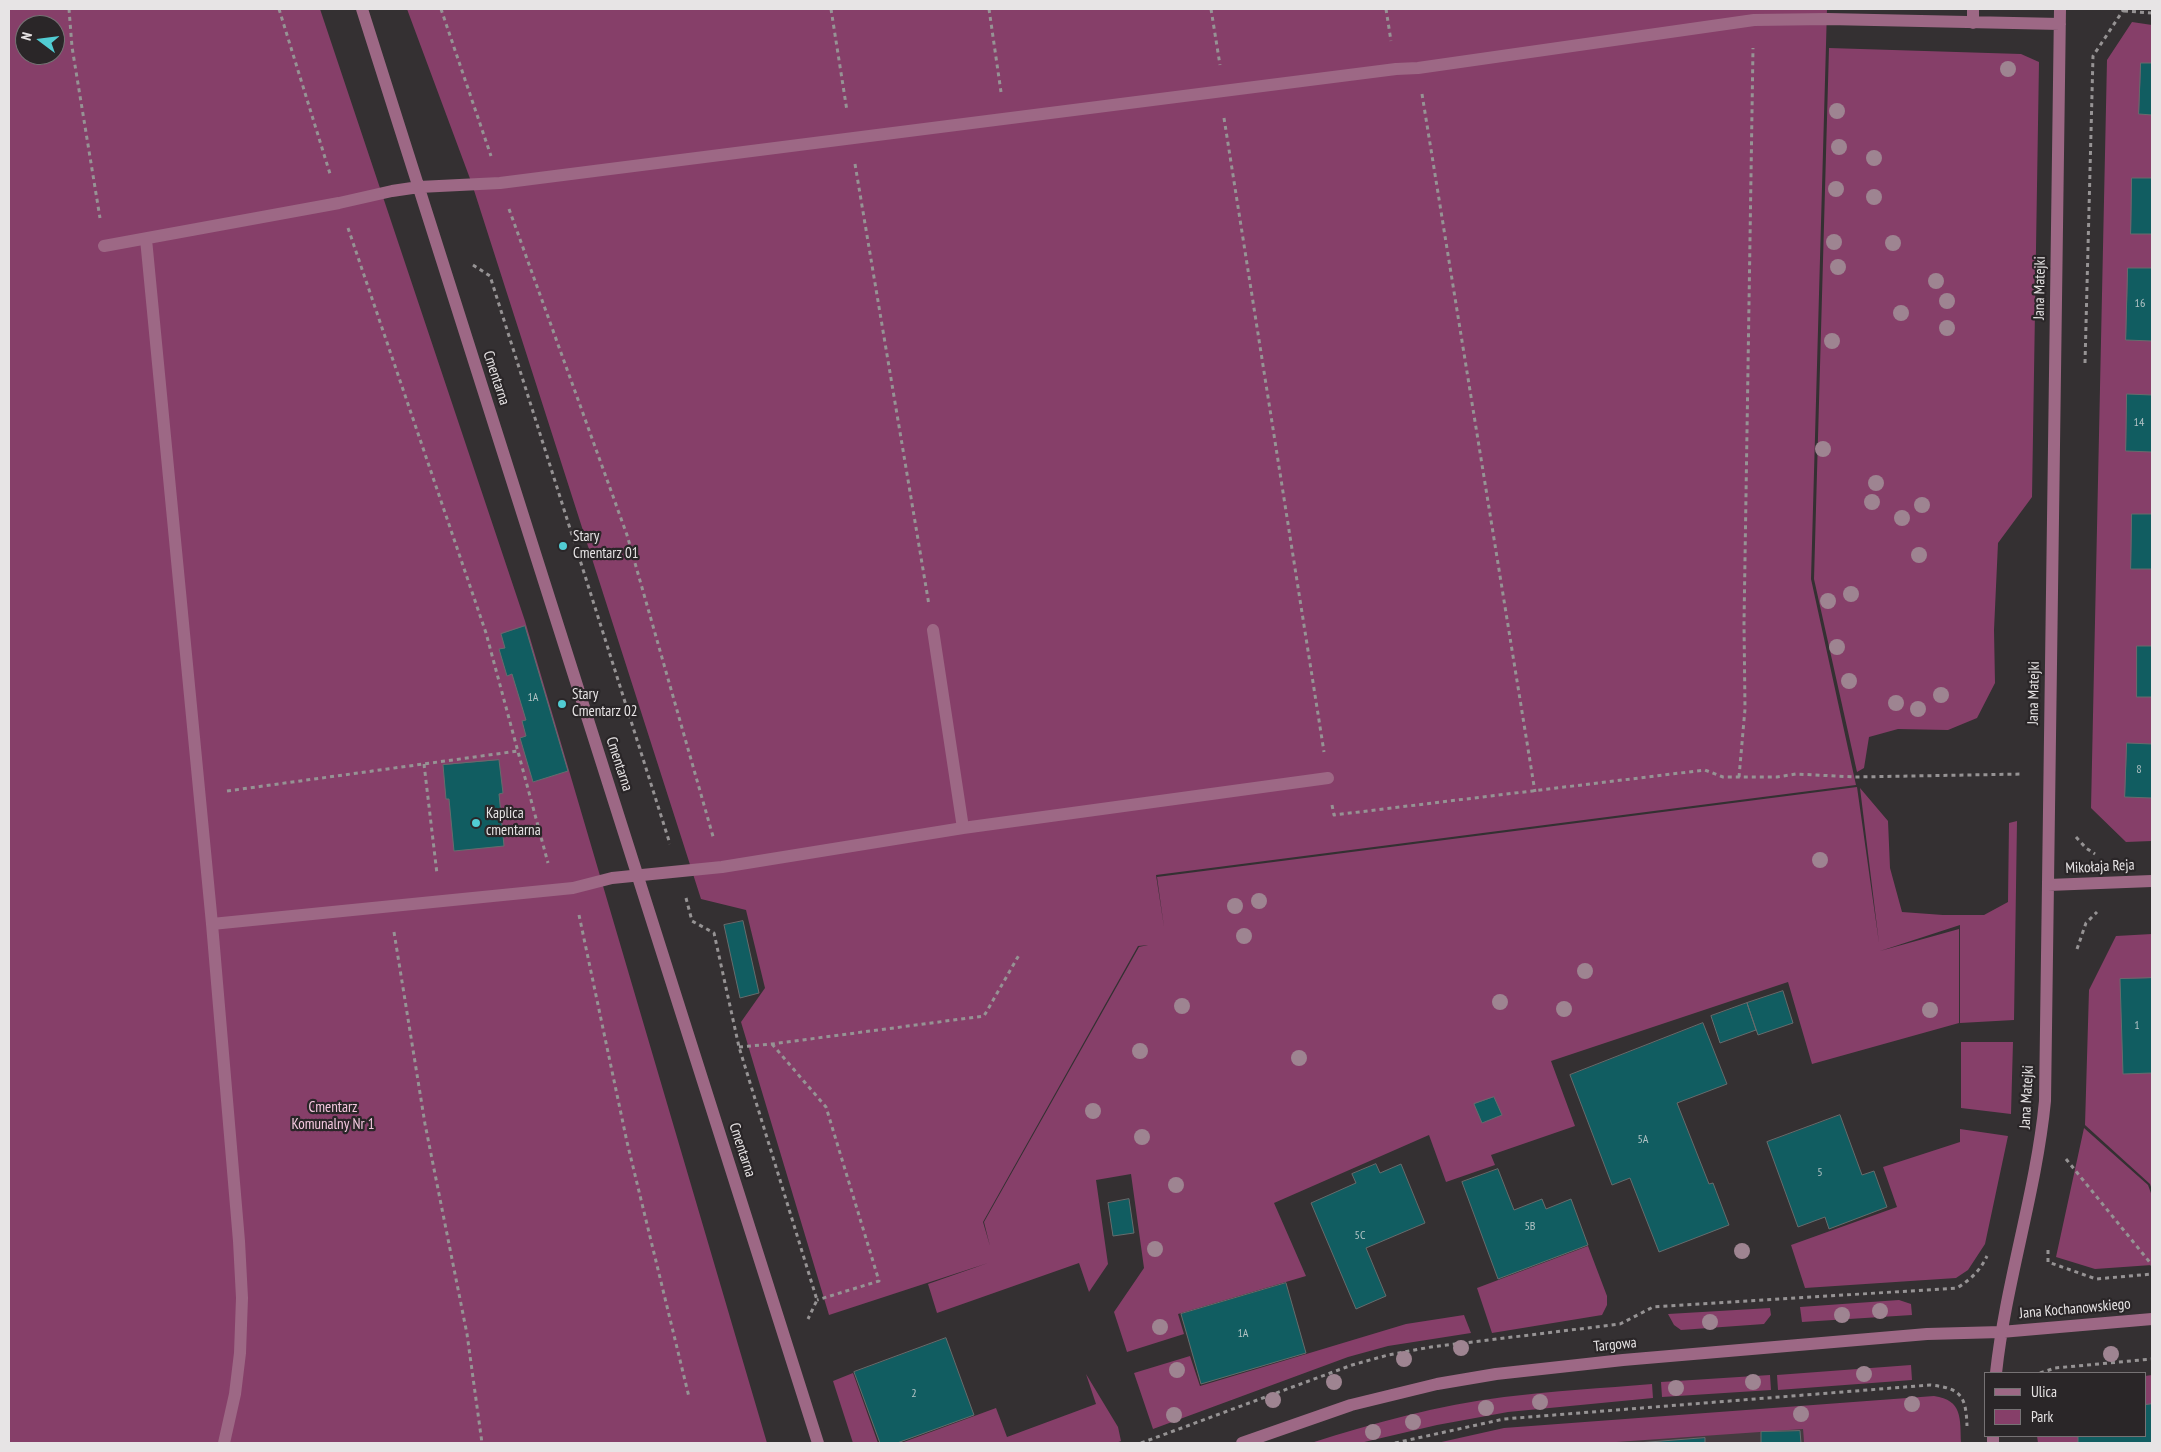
<!DOCTYPE html>
<meta charset="utf-8">
<style>
body{margin:0}
#map{position:relative;width:2161px;height:1452px;overflow:hidden;background:#343032;font-family:"PT Sans Narrow",sans-serif}
canvas{display:block}
.frame{position:absolute;inset:0;border:10px solid #e7e4e5;pointer-events:none}
.legend{position:absolute;left:1984px;top:1372px;width:162px;height:65px;box-sizing:border-box;background:#2a2628;border:1px solid #767274;margin:0;padding:6px 9px;list-style:none;font-size:15px;color:#e7e4e5}
.legend li{display:flex;align-items:center;gap:10px;height:25px}
.legend b{width:25px;border:1px solid #767274}
.north{position:absolute;left:15px;top:15px;width:50px;height:50px;box-sizing:border-box;background:#2a2628;border:1px solid #767274;border-radius:50%;rotate:285deg;font-size:14px;font-weight:700;line-height:20px;text-align:center;color:#e7e4e5}
.north::after{content:'';display:block;margin:auto;width:18px;height:22px;background:#51ccd3;clip-path:polygon(50% 0,100% 100%,50% 72%,0 100%)}
</style>
<div id="map">
<canvas width="2161" height="1452"></canvas>
<div class="frame"></div>
<ul class="legend">
<li><b style="height:6px;background:#9d6885"></b>Ulica</li>
<li><b style="height:14px;background:#863f69"></b>Park</li>
</ul>
<div class="north">N</div>
</div>
<script>
const ctx = document.querySelector('canvas').getContext('2d');
ctx.lineJoin = 'round';
function paint(path, color) {
  ctx.fillStyle = color;
  ctx.fill(path, 'evenodd');
}
function stroke(path, color, width, dash) {
  ctx.strokeStyle = color;
  ctx.lineWidth = width;
  ctx.lineCap = dash ? 'butt' : 'round';
  ctx.setLineDash(dash || []);
  ctx.stroke(path);
}
function label(font, color, halo, rows, align = 'center') {
  ctx.font = font + ' "PT Sans Narrow",sans-serif';
  ctx.lineWidth = 4.5;
  ctx.setLineDash([]);
  ctx.textBaseline = 'middle';
  ctx.strokeStyle = halo;
  ctx.fillStyle = color;
  for (const [text, x, y, turn = 0] of rows) {
    ctx.save();
    ctx.translate(x, y);
    ctx.rotate((+turn || 0) * Math.PI / 180);
    ctx.textAlign = isNaN(turn) ? turn : align;
    if (halo) ctx.strokeText(text, 0, 0);
    ctx.fillText(text, 0, 0);
    ctx.restore();
  }
}
paint(new Path2D(`
 M1803,1428L1804,1443H1580Z`), '#453b40');
paint(new Path2D(`
 M9,9H320L525,621L767,1443H9ZM25,25H55V55H25Z
 M407,9H1827L1811,579L1856,785L1156,875L1164,927L1157,877L1857,787L1879,943L1860,788L1888,821L1890,868L1902,912L1943,915H1984L2008,902L2009,823L2017,821L2014,1020L1960,1023V925L1880,951L1959,929V1023L1812,1064L1788,982L1551,1061L1575,1126L1491,1155L1495,1165L1446,1182L1429,1135L1274,1203L1306,1276L1178,1314L1184,1334L1127,1352L1114,1312L1144,1268L1131,1174L1096,1180L1108,1264L1089,1292L1079,1263L937,1313L928,1284L988,1263L829,1315L741,1022L765,988L746,910L701,899L472,184ZM1148,945L1139,947L984,1222L990,1246L983,1222L1138,946Z
 M2132,22L2152,25V841L2126,842L2091,808L2107,60Z
 M1829,48L2021,54L2039,62L2032,497L1998,543L1994,630L1995,683L1977,718L1948,730L1898,729L1869,737L1864,768L1857,772L1814,579Z
 M2152,934V1190L2150,1184L2085,1125L2089,990L2116,936Z
 M1961,1042H2013L2011,1114L1961,1108Z
 M2084,1128L2148,1185L2152,1196V1265L2095,1269L2056,1257Z
 M1960,1129L2008,1136L1985,1244L1968,1270L1956,1278L1805,1288L1791,1245L1897,1207L1883,1167L1960,1142Z
 M1588,1246L1607,1296V1305L1602,1315L1492,1333L1477,1288Z
 M1899,1300L1911,1304L1912,1315L1802,1322L1800,1307Z
 M1770,1308L1771,1315L1764,1324L1681,1330L1674,1325L1668,1314Z
 M1464,1315L1471,1333L1388,1346L1348,1357L1153,1429L1134,1373L1190,1356L1200,1386L1406,1324Z
 M1911,1365L1912,1380L1778,1390L1777,1375Z
 M853,1373L878,1443H853L833,1381Z
 M1086,1374L1118,1427L1121,1441L1116,1443H901L996,1408L1007,1437L1096,1404Z
 M1770,1375L1771,1390L1662,1397L1661,1382Z
 M2152,1375V1443H2038L2037,1436H2145V1376Z
 M1652,1384L1653,1398L1508,1412L1437,1425L1360,1443H1311C1374,1423 1439,1405 1504,1397C1553,1391 1603,1388 1652,1384Z
 M1934,1396C1963,1400 1960,1419 1961,1443H1804L1803,1429L1602,1443H1437L1504,1428Z`), '#863f69');
const building = new Path2D(`
 M2141,63H2152V115L2139,114Z
 M2132,178H2152V234H2131Z
 M2128,268H2152V341L2126,340Z
 M2127,394L2152,395V452L2126,451Z
 M2132,514H2152V569H2131Z
 M525,626L568,771L533,782L520,738L526,736L522,721L526,720L512,674L507,676L499,649L505,648L501,634Z
 M2137,646H2152V697H2137Z
 M2127,743L2152,744V798L2125,797Z
 M499,760L503,793L499,794L504,846L454,851L449,799H446L443,765Z
 M743,921L759,993L740,998L724,925Z
 M2152,978V1073L2123,1074L2120,979Z
 M1783,991L1793,1023L1758,1035L1747,1003Z
 M1747,1003L1756,1030L1720,1043L1711,1016Z
 M1703,1023L1727,1084L1677,1103L1709,1184L1713,1183L1729,1225L1659,1252L1630,1178L1612,1185L1570,1075Z
 M1494,1097L1502,1115L1482,1123L1474,1104Z
 M1840,1115L1862,1175L1874,1171L1887,1207L1829,1229L1825,1217L1798,1227L1767,1142Z
 M1376,1164L1380,1173L1401,1164L1425,1223L1366,1248L1386,1296L1356,1309L1311,1203L1356,1183L1352,1174Z
 M1498,1169L1514,1210L1542,1199L1546,1209L1571,1199L1588,1245L1498,1279L1462,1182Z
 M1129,1199L1134,1233L1113,1236L1108,1203Z
 M1286,1283L1306,1353L1201,1384L1181,1314Z
 M946,1338L974,1415L897,1443H880L854,1372Z
 M2152,1404V1443H2078V1436H2145V1405Z
 M1800,1431L1801,1443H1761V1432Z
 M1705,1438V1443H1637Z`);
paint(building, '#115d61');
stroke(building, '#666c6d', 1);
stroke(new Path2D(`
 M69,9L72,47L100,218
 M279,9L331,177
 M441,9L491,156
 M831,9L847,111
 M989,9L1001,92
 M1211,9L1220,65
 M1386,9L1391,41
 M2124,11L2152,13
 M1422,94L1535,792
 M1224,118L1324,752
 M855,164L929,605
 M509,209L627,535L714,840
 M348,228L486,633L548,863
 M473,265L490,276L670,844
 M2085,363L2093,56L2124,9
 M424,764L437,874
 M1739,777L1745,709L1744,623L1753,48
 M227,791L518,751
 M1332,805L1334,815L1705,770L1723,777H1777L1796,774L1855,777L2023,774
 M2076,837L2086,848L2095,854
 M686,898L692,921L714,933L739,1047L817,1300L808,1319
 M579,915L627,1142L689,1397
 M394,932L425,1124L467,1334L482,1443
 M2077,949L2086,923L2097,912
 M772,1044L826,1107L879,1281L817,1300
 M739,1047L772,1044L984,1016L1019,955
 M2066,1159L2152,1265
 M2048,1250V1262L2096,1279L2152,1274
 M2040,1373L2055,1368L2152,1359
 M1141,1443L1352,1365L1388,1355L1431,1347L1620,1324L1653,1307L1957,1288C1971,1279 1980,1271 1987,1256
 M1395,1443L1504,1419L1930,1385C1961,1388 1966,1396 1967,1426`), '#969394', 3, [4, 4]);
stroke(new Path2D(`
 M362,9L818,1443
 M1973,9V23
 M146,239L212,924L239,1241L242,1298L240,1353L235,1394L224,1443
 M104,246L339,203L392,191L419,187L500,183L1396,69L1418,68L1754,20L1828,19L2060,24
 M933,630L963,828
 M2048,885L2152,881
 M212,924L573,888L612,878L722,867L963,828L1328,778
 M1996,1373C2006,1281 2036,1193 2045,1101L2060,9
 M1993,1436V1443
 M1242,1443L1351,1405L1437,1384L1496,1374L1623,1360L1927,1334L2001,1332L2152,1319`), '#9d6885', 12);
ctx.fillStyle = '#9e8491';
for (const [x, y] of [
 [2008,69],
 [1837,111],
 [1839,147],
 [1874,158],
 [1836,189],
 [1874,197],
 [1834,242],
 [1893,243],
 [1838,267],
 [1936,281],
 [1947,301],
 [1901,313],
 [1947,328],
 [1832,341],
 [1823,449],
 [1876,483],
 [1872,502],
 [1922,505],
 [1902,518],
 [1919,555],
 [1851,594],
 [1828,601],
 [1837,647],
 [1849,681],
 [1941,695],
 [1896,703],
 [1918,709],
 [1820,860],
 [1259,901],
 [1235,906],
 [1244,936],
 [1585,971],
 [1500,1002],
 [1182,1006],
 [1564,1009],
 [1930,1010],
 [1140,1051],
 [1299,1058],
 [1093,1111],
 [1142,1137],
 [1176,1185],
 [1155,1249],
 [1742,1251],
 [1880,1311],
 [1842,1315],
 [1710,1322],
 [1160,1327],
 [1461,1348],
 [2111,1354],
 [1404,1359],
 [1177,1370],
 [1864,1374],
 [1334,1382],
 [1753,1382],
 [1676,1388],
 [1273,1400],
 [1540,1402],
 [1912,1404],
 [1486,1408],
 [1801,1414],
 [1174,1415],
 [1413,1422],
 [1373,1432]
]) {
  ctx.beginPath();
  ctx.arc(x, y, 8, 0, 2 * Math.PI);
  ctx.fill();
}
for (const [x, y, r, color] of [
 [563,546,5,"#51ccd3"],
 [562,704,5,"#51ccd3"],
 [476,823,5,"#51ccd3"]
]) {
  const dot = new Path2D();
  dot.arc(x, y, r, 0, 2 * Math.PI);
  ctx.fillStyle = color;
  ctx.fill(dot);
  stroke(dot, '#2a2628', 2);
}
label('12px', '#b2c2c4', null, [
 ["16",2140,304],
 ["14",2139,423],
 ["1A",533,698],
 ["8",2139,770],
 ["1",2137,1026],
 ["5A",1643,1140],
 ["5",1820,1173],
 ["5B",1530,1227],
 ["5C",1360,1236],
 ["1A",1243,1334],
 ["2",914,1394]
]);
label('15px', '#e7e4e5', '#2a2628', [
 ["Jana Matejki",2040,288,-89],
 ["Cmentarna",496,378,72],
 ["Jana Matejki",2034,693,-89],
 ["Cmentarna",619,764,72],
 ["Mikołaja Reja",2100,867,-3],
 ["Jana Matejki",2027,1097,-87],
 ["Cmentarna",742,1150,72],
 ["Jana Kochanowskiego",2075,1309,-5],
 ["Targowa",1615,1345,-6]
]);
label('15px', '#e7e4e5', '#2a2628', [
 ["Stary",573,537],
 ["Cmentarz 01",573,554],
 ["Stary",572,695],
 ["Cmentarz 02",572,712],
 ["Kaplica",486,814],
 ["cmentarna",486,831]
], 'left');
label('15px', '#f4c8df', '#2a2628', [
 ["Cmentarz",333,1108],
 ["Komunalny Nr 1",333,1125]
]);
</script>
